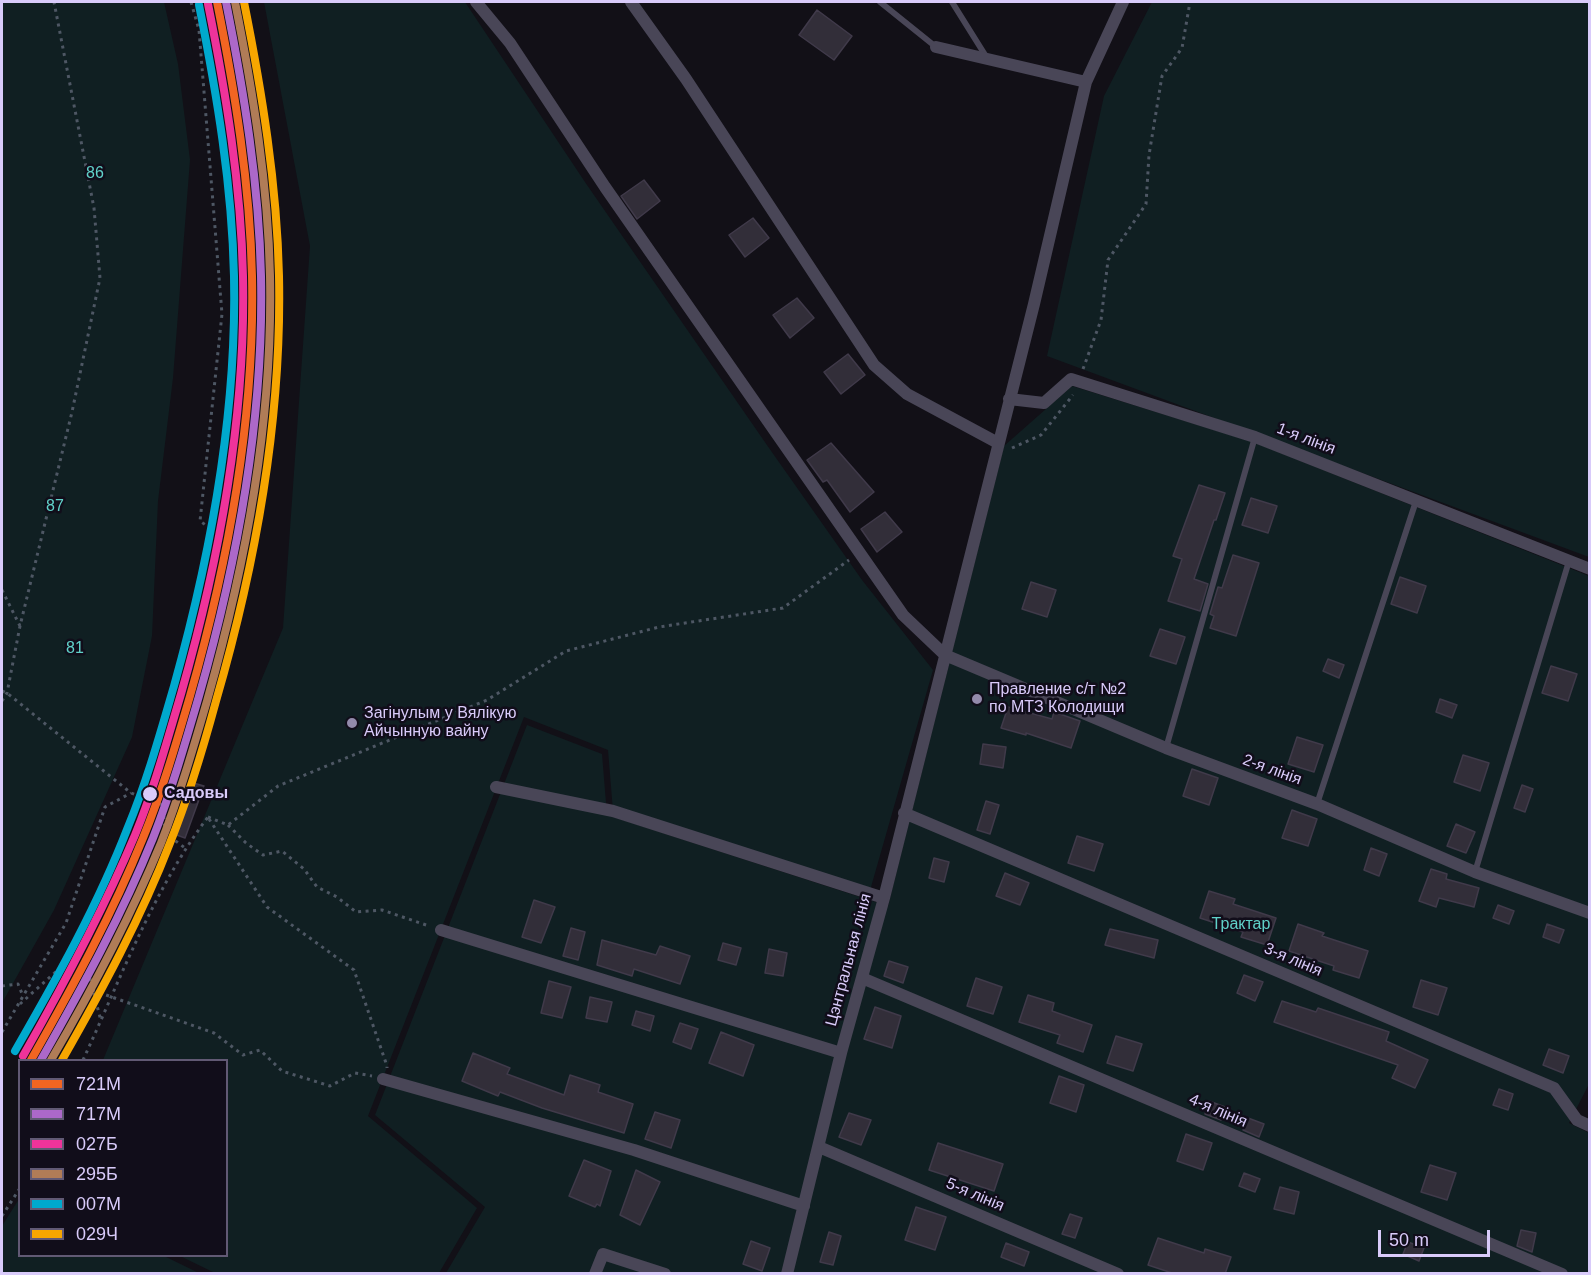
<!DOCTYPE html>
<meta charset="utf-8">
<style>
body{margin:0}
#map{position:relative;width:1591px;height:1275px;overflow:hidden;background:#121017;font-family:Helvetica,sans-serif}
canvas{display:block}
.frame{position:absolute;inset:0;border:3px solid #d9cbfa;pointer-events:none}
.legend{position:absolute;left:18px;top:1059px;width:210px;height:198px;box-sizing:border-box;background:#110d1a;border:2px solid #615974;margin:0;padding:8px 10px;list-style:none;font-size:18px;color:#d9cbfa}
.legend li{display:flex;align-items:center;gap:12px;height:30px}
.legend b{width:30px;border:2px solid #615974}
.scale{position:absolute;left:1378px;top:1230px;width:112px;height:27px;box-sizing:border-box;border:3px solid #d9cbfa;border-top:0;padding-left:8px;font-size:18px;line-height:21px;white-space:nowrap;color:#d9cbfa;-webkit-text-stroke:4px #110d1a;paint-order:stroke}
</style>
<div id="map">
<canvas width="1591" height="1275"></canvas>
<div class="frame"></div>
<ul class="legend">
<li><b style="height:8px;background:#f26522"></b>721М</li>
<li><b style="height:8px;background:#ac68c9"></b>717М</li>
<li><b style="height:8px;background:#ef339a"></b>027Б</li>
<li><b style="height:8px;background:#b07c57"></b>295Б</li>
<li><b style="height:8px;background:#00a9ce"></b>007М</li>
<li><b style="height:8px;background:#f7a600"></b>029Ч</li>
</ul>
<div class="scale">50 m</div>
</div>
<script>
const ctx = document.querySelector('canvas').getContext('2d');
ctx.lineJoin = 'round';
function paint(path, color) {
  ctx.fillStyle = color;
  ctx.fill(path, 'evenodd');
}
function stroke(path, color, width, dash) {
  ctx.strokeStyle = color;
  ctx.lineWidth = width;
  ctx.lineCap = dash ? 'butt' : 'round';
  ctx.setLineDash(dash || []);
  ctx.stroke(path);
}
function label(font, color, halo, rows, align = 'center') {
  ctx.font = font + ' Helvetica,sans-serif';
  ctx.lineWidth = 5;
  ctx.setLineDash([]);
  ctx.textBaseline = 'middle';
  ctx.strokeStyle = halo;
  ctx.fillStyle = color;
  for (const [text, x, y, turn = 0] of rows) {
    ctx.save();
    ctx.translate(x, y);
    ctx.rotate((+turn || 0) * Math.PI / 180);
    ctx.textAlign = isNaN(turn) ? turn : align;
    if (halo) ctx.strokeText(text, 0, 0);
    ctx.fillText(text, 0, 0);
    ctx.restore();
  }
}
paint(new Path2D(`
 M2,2H164L178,64L190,160L173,378L158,501L152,636L132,737L54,910L2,1003Z
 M264,2H465L587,185L769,448L862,580L933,670L869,894L613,811L608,750L524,717L368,1116L477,1208L439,1273H215L180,1256H226V1060H103L283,628L310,246Z
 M1152,2H1589V557L1047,356L1104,96Z
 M1072,386L1253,442L1589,576L1590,1082L1569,1123L1589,1133V1273H446L485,1207L375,1115L527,725L602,754L607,815L888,906L1004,446Z
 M19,1199L20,1256H164L199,1273H2V1226Z`), '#101f22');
const building = new Path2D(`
 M817,10L852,36L834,60L799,35Z
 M644,180L660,201L637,219L621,196Z
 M753,218L769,238L745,257L729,235Z
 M797,298L814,318L790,338L773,315Z
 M848,354L865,375L841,394L824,372Z
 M831,443L874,492L850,512L827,480L823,482L807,460Z
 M1199,485L1225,493L1216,520H1214L1194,579L1208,584L1200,611L1168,601L1182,559L1173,556Z
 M1251,498L1277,506L1268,533L1242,525Z
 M885,512L902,532L877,552L861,529Z
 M1233,555L1259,563L1236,636L1210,628L1214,616L1210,614L1218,587L1222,588Z
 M1400,577L1426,586L1417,613L1391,604Z
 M1031,582L1056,590L1047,617L1022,609Z
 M1160,629L1185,637L1176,664L1150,656Z
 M1328,659L1344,665L1339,678L1323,671Z
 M1551,666L1577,674L1568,701L1542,693Z
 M1440,699L1457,705L1452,718L1436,712Z
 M1008,707L1052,719L1054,712L1080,721L1071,748L1026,733V735L1001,728Z
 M1297,737L1323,745L1314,772L1288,764Z
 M983,744L1006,747L1003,768L980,764Z
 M1463,755L1489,763L1480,791L1454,782Z
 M1192,769L1218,778L1209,805L1183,796Z
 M190,782L204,786L185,838L171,833Z
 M1522,785L1533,789L1525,812L1514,808Z
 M986,801L999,805L990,834L977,830Z
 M1292,810L1317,819L1308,846L1282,838Z
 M1456,824L1475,832L1466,853L1447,846Z
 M1077,836L1103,844L1094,871L1068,863Z
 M1371,848L1387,854L1379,876L1364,870Z
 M934,858L949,862L944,882L929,878Z
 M1431,869L1447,874L1446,879L1479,888L1474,907L1439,898L1436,907L1419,901Z
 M1005,873L1029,883L1020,905L996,896Z
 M1209,891L1235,899L1233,904L1276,918L1267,945L1241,937L1243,932L1200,918Z
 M534,900L555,907L541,943L522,937Z
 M1498,905L1514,911L1509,924L1493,918Z
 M1298,924L1324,933L1322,936L1368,951L1359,978L1333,970L1334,966L1289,951Z
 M1547,924L1564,930L1559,943L1543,937Z
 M571,928L585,932L578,960L563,956Z
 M1110,929L1158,940L1154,958L1105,945Z
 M602,940L656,955L660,946L690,956L680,984L634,969L632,976L597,965Z
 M723,943L741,948L736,965L718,960Z
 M769,949L787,953L783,976L765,973Z
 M889,961L908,967L903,983L884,976Z
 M1244,975L1263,982L1255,1001L1237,993Z
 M976,978L1002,987L993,1014L967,1006Z
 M1421,980L1447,988L1438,1015L1413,1007Z
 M549,981L571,987L562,1018L541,1013Z
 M1028,995L1054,1003L1052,1011L1092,1025L1083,1052L1057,1043L1060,1035L1019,1022Z
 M590,997L612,1002L607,1022L586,1018Z
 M1282,1001L1316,1012L1318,1008L1389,1032L1386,1041L1428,1060L1415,1088L1392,1078L1398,1065L1274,1022Z
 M875,1007L901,1016L892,1048L864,1039Z
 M636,1011L654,1016L650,1031L632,1025Z
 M680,1023L698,1029L691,1049L673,1042Z
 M721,1032L754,1045L743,1076L709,1063Z
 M1116,1036L1142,1044L1133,1071L1107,1063Z
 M1549,1049L1569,1056L1563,1073L1543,1065Z
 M473,1053L510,1068L507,1074L564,1095L570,1075L600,1085L598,1092L633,1104L624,1133L542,1108L500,1092L498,1096L462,1081Z
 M1059,1076L1084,1085L1076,1112L1050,1103Z
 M1499,1089L1513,1094L1508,1110L1493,1105Z
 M1209,1101L1225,1107L1221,1120L1205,1114Z
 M655,1112L680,1120L671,1148L645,1139Z
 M849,1113L871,1120L861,1145L839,1137Z
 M1248,1118L1264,1124L1259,1137L1243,1130Z
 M1186,1134L1212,1143L1203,1170L1177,1161Z
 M938,1143L1003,1164L994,1191L929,1170Z
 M584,1160L611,1171L600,1206L597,1204L595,1207L569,1196Z
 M1430,1165L1456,1173L1447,1200L1421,1192Z
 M636,1170L660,1182L640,1225L620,1215Z
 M1244,1173L1260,1179L1255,1192L1239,1186Z
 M1280,1187L1299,1192L1294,1214L1274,1209Z
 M916,1207L946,1217L935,1250L905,1240Z
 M1070,1214L1082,1218L1075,1238L1062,1234Z
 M1521,1230L1536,1233L1532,1252L1517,1246Z
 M829,1232L841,1236L833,1265L820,1262Z
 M1158,1238L1204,1253L1205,1249L1231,1257L1225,1274H1175L1148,1265Z
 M751,1241L770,1248L762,1271L743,1264Z
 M1408,1242L1424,1248L1419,1261L1403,1254Z
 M1006,1243L1029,1252L1024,1266L1001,1257Z`);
paint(building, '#322e39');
stroke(building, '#403a4a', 1.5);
stroke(new Path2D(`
 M191,2L199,30L222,314L200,521L214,531
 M1083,369L1101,320L1108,260L1146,204L1149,155L1162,76L1182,48L1190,2
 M1012,448L1041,435L1073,395
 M2,590L20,626
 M2,691L7,693L131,793L163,805L165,833L185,848
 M2,701L7,693L20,626L72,412L100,278L94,208L54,2
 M208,817L228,825L278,786L487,700L566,651L659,627L783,608L849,560
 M209,819L267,907L354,970L387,1066V1068
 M228,825L246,843L263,855L282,851L304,869L317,887L337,897L356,912L382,910L429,926
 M88,971L101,1021
 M2,986L18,984L23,996
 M92,990L214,1033L243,1055L260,1050L282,1071L330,1086L355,1073L372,1076
 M20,1004L68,961
 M2,1032L66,923L105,807L131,793
 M83,1060C121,978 153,890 208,817
 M2,1216L20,1188`), '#4e5764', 3, [3, 4.5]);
stroke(new Path2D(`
 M880,2L936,47
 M952,2L987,58
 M1166,748L1255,437
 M1317,804L1416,501
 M1475,872L1569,561`), '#494657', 6);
stroke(new Path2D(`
 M476,2L510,43L605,187L903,615L945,655L1166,748L1317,804L1475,872L1590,913
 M631,2L686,79L874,365L907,394L998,443
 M936,47L1086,82
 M1009,399L1044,403L1071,379L1255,437L1590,569
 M496,787L613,811L884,898
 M904,813L1554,1088L1577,1120L1590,1126
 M441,930L841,1053
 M862,978L1562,1274
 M383,1079L634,1150L804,1206
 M819,1147L1118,1274
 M595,1274L603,1254L665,1274
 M787,1274L841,1053L884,898L1034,304L1086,82L1123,2`), '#494657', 12);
stroke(new Path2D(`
 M31,1060C72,988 112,915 143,838C162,792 176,744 190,696C229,560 255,418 252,276C250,184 235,92 217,2`), '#f26522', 8);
stroke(new Path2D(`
 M41,1060C82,988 122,915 153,838C171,792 185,744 199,696C238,560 264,418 261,276C259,184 244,92 226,2`), '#ac68c9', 8);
stroke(new Path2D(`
 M23,1056C64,984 103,911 135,835C154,789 167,741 181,694C220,558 246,418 243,276C241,185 226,93 208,4`), '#ef339a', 8);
stroke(new Path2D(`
 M51,1060C92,990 130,918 161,843C179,797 193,749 207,701C246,563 273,420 270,276C268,184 253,92 235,2`), '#b07c57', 8);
stroke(new Path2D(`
 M15,1051C57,978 98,905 128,827C147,781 160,734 174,686C211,554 237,415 234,276C232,185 217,95 199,5`), '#00a9ce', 8);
stroke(new Path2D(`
 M62,1060C102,990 141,918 170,843C189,796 203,749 216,701C256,563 282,420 279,276C277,184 262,92 244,2`), '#f7a600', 8);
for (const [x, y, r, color] of [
 [977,699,6,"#938aab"],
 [352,723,6,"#938aab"],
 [150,794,8,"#d9cbfa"]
]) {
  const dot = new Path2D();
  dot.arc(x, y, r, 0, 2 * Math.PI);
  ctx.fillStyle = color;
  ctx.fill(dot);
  stroke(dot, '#110d1a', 2);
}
label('16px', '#60d1c9', '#110d1a', [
 ["86",95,174],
 ["87",55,507],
 ["81",75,649],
 ["Трактар",1241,925]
]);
label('16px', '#d9cbfa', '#110d1a', [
 ["1-я лінія",1306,439,21],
 ["2-я лінія",1272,770,20],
 ["Цэнтральная лінія",849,960,-75],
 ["3-я лінія",1293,960,23],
 ["4-я лінія",1218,1111,23],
 ["5-я лінія",975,1195,23]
]);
label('16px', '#d9cbfa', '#110d1a', [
 ["Правление с/т №2",989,690],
 ["по МТЗ Колодищи",989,708],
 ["Загінулым у Вялікую",364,714],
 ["Айчынную вайну",364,732]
], 'left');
label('bold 16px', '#d9cbfa', '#110d1a', [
 ["Садовы",164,794]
], 'left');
</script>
